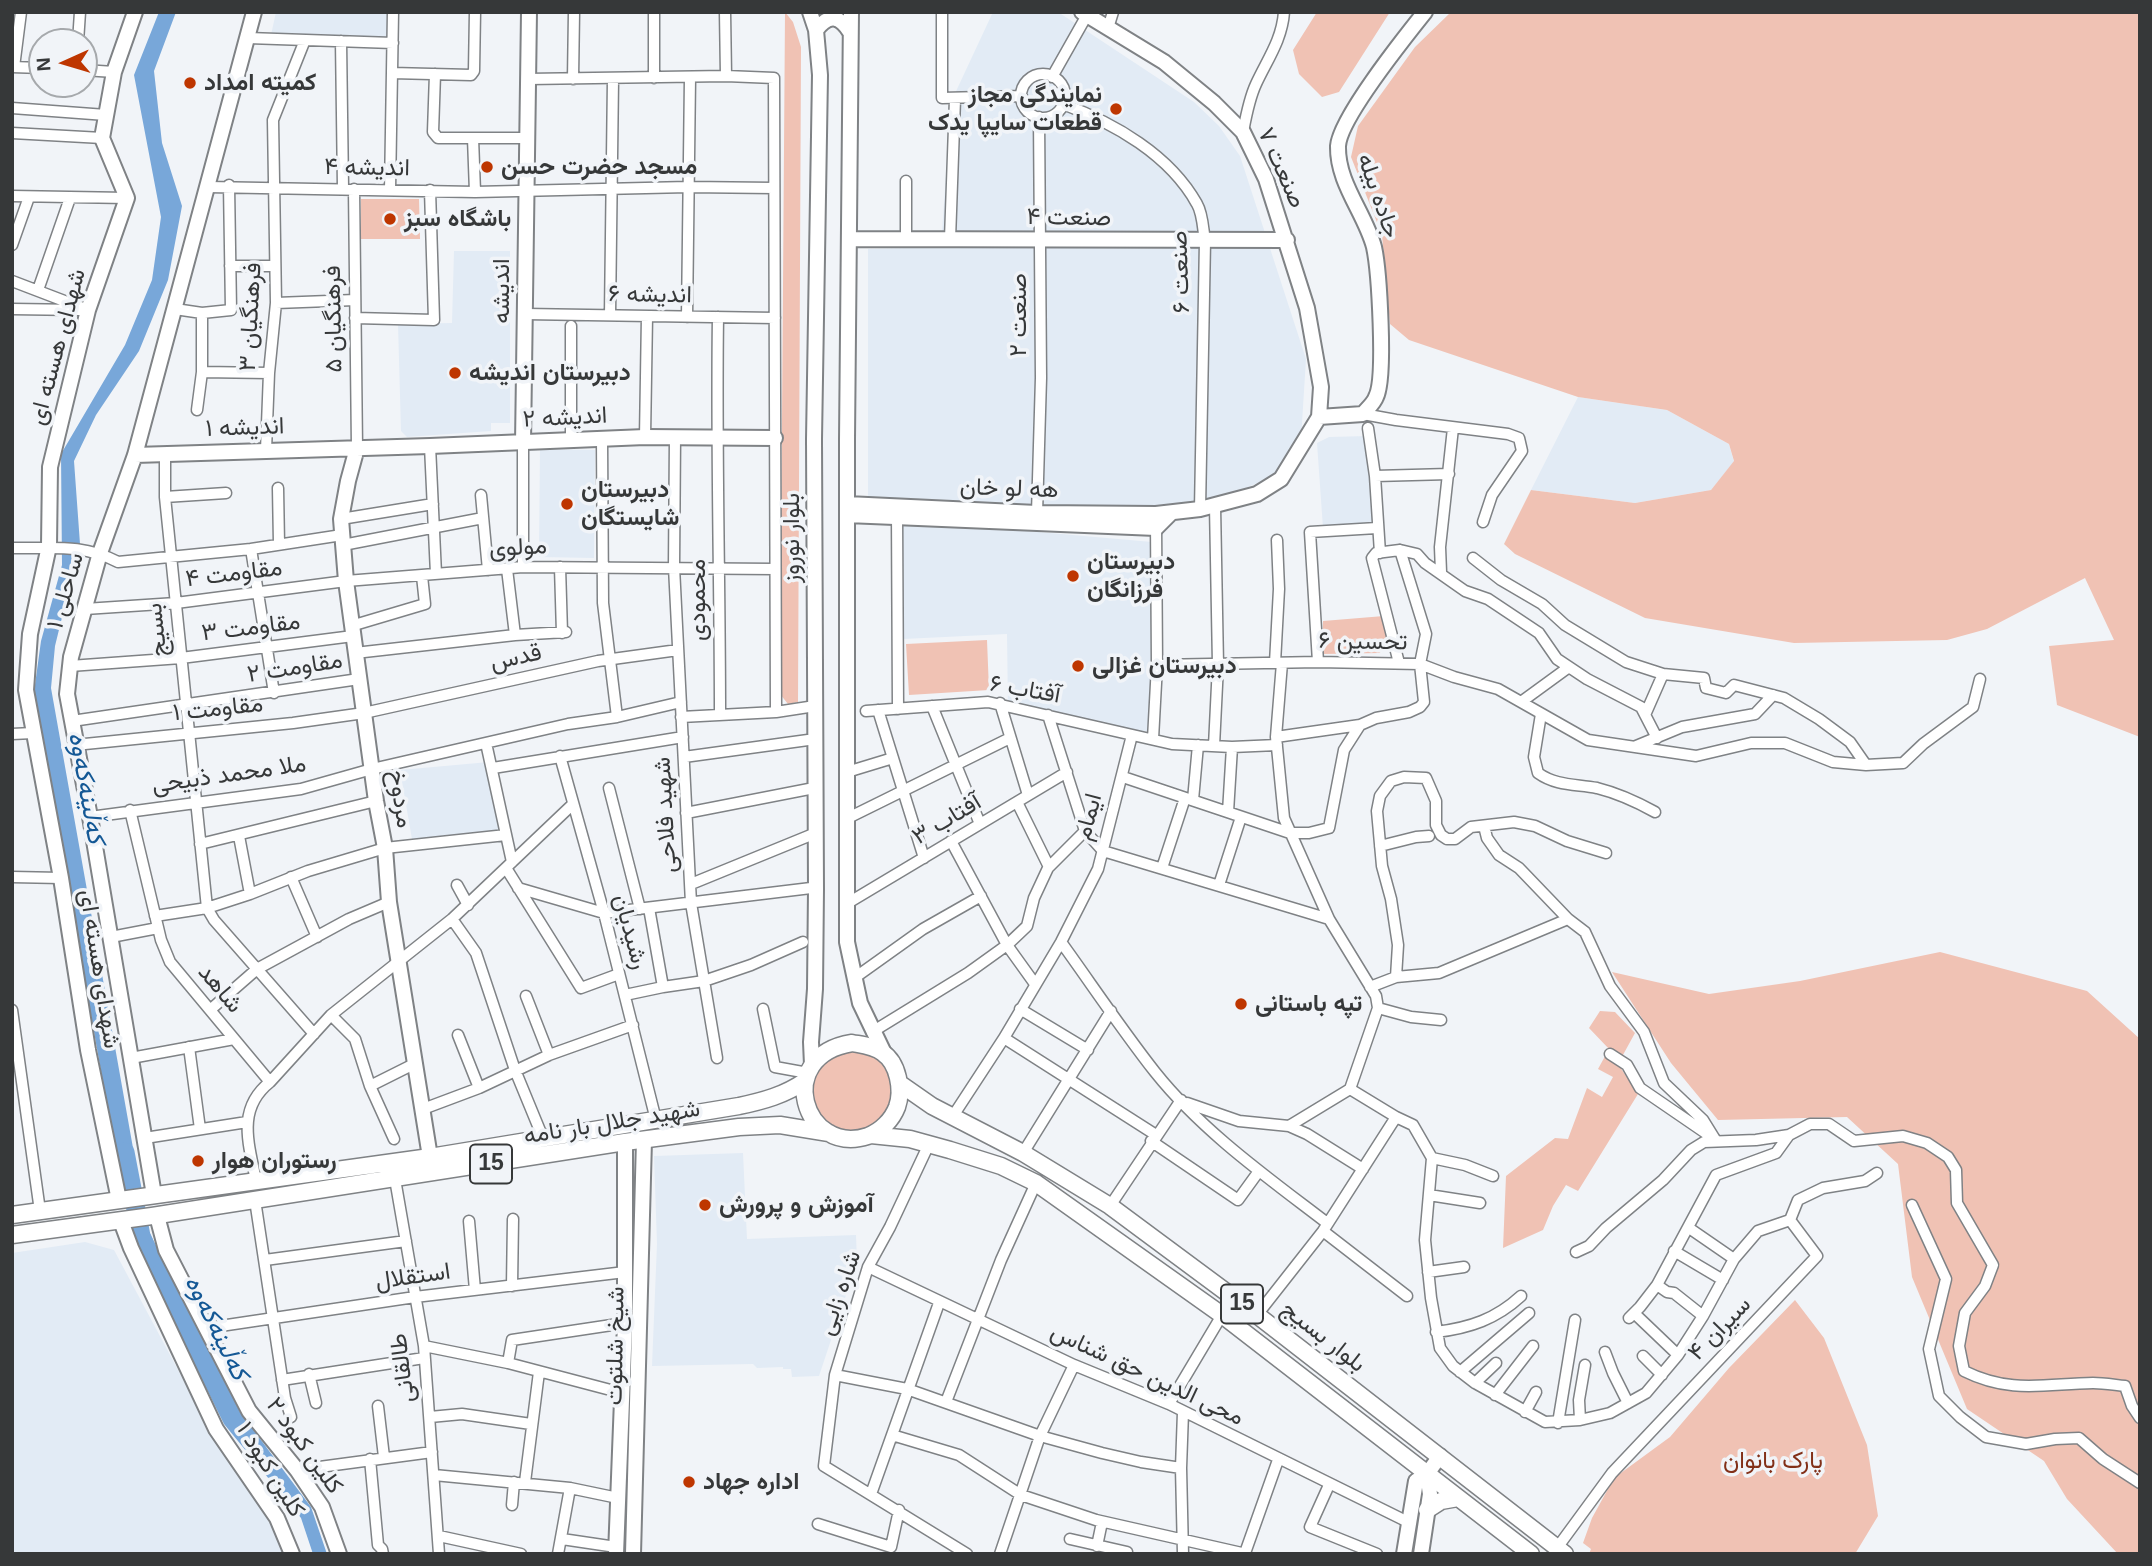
<!DOCTYPE html>
<meta charset="utf-8">
<style>
body{margin:0}
#map{position:relative;width:2152px;height:1566px;overflow:hidden;background:#f1f4f8;font-family:Helvetica,sans-serif}
canvas{display:block}
.frame{position:absolute;inset:0;border:14px solid #363839;pointer-events:none}
.north{position:absolute;left:28px;top:28px;width:70px;height:70px;box-sizing:border-box;background:#f1f4f8;border:2px solid #a6a9ac;border-radius:50%;rotate:266deg;font-size:19px;font-weight:700;line-height:28px;text-align:center;color:#363839}
.north::after{content:'';display:block;margin:auto;width:24px;height:32px;background:#be3600;clip-path:polygon(50% 0,100% 100%,50% 72%,0 100%)}
</style>
<div id="map">
<canvas width="2152" height="1566"></canvas>
<div class="frame"></div>
<div class="north">N</div>
</div>
<script>
const ctx = document.querySelector('canvas').getContext('2d');
ctx.lineJoin = 'round';
function paint(path, color) {
  ctx.fillStyle = color;
  ctx.fill(path, 'evenodd');
}
function stroke(path, color, width, dash) {
  ctx.strokeStyle = color;
  ctx.lineWidth = width;
  ctx.lineCap = dash ? 'butt' : 'round';
  ctx.setLineDash(dash || []);
  ctx.stroke(path);
}
function label(font, color, halo, rows, align = 'center') {
  ctx.font = font + ' Helvetica,Vazirmatn,sans-serif';
  ctx.lineWidth = 7;
  ctx.setLineDash([]);
  ctx.textBaseline = 'middle';
  ctx.strokeStyle = halo;
  ctx.fillStyle = color;
  for (const [text, x, y, turn = 0] of rows) {
    ctx.save();
    ctx.translate(x, y);
    ctx.rotate((+turn || 0) * Math.PI / 180);
    ctx.textAlign = isNaN(turn) ? turn : align;
    if (halo) ctx.strokeText(text, 0, 0);
    ctx.fillText(text, 0, 0);
    ctx.restore();
  }
}
paint(new Path2D(`
 M276,12H388L387,39L271,35Z
 M993,12H1058L1194,102L1219,126L1240,156L1306,359L1301,439L1273,476L1228,496L1167,506L953,509L868,500V249L941,247L951,102Z
 M454,251H510V423H491V431L407,437L401,431L398,324L452,323Z
 M1578,397L1667,410L1729,444L1734,462L1711,490L1635,503L1531,490Z
 M1368,436L1373,525L1323,528L1317,443L1329,437Z
 M540,449L595,450L594,558L539,557Z
 M903,520L1152,542L1155,612L1151,731H1118L1008,708L1007,634L903,639Z
 M489,762L499,834L413,845L400,770Z
 M743,1153L747,1239L856,1235L857,1262L819,1376L792,1377L791,1369H783V1367L757,1368L753,1364L652,1366L657,1244L654,1156Z
 M85,1242L114,1250L216,1441L267,1515L284,1554H12V1253Z`), '#e2ebf5');
paint(new Path2D(`
 M785,12L793,22L801,47L798,702L788,704L780,694Z
 M1317,12H1390L1339,92L1322,97L1299,74L1293,50Z
 M1451,12H2140V737L2057,705L2049,646L2114,640L2085,578L1987,629L1947,640L1794,643L1645,618L1515,554L1504,544L1531,490L1635,503L1711,490L1734,461L1729,444L1667,410L1578,397L1409,340L1390,324L1382,235L1351,157L1358,126L1415,47Z
 M361,199H419L420,239H361Z
 M1384,616L1388,647L1379,653L1322,654L1323,621Z
 M987,640L989,690L909,695L906,644Z
 M1940,952L2087,991L2140,1039V1554H2118L2067,1499L2044,1461L1967,1409L1912,1277L1898,1164L1847,1117L1718,1120L1671,1063L1612,972L1709,994L1800,981Z
 M1600,1011L1615,1012L1635,1033L1618,1064L1638,1094L1578,1191L1566,1185L1553,1206L1543,1230L1503,1248L1506,1176L1555,1138L1568,1139L1587,1088L1602,1097L1613,1077L1598,1069L1609,1049L1589,1028Z
 M813 1091a40 40 0 1 1 80 0a40 40 0 1 1-80 0Z
 M1795,1300L1824,1338L1867,1445L1878,1516L1855,1554H1589L1591,1549L1583,1543L1592,1518L1614,1478L1670,1437L1729,1368Z`), '#f0c2b4');
paint(new Path2D(`
 M159,12H176L154,71L162,143L182,206L168,280L139,351L96,415L74,461L80,544L55,646L51,688L138,1176L120,1179L34,692L41,641L62,565L61,454L125,345L152,280L161,217L134,75Z
 M149,1232L240,1412L311,1507L327,1554H313L301,1518L224,1424L134,1243L133,1235Z`), '#78a7d9');
stroke(new Path2D(`
 M125,1152L141,1236L151,1258`), '#78a7d9', 19);
const street = new Path2D(`
 M654,12V78
 M725,12L726,76
 M942,12V98L1022,96
 M1108,28L1113,12
 M248,38L393,43
 M341,41L343,188
 M78,42L80,12
 M12,67L42,68
 M14,67L21,12
 M84,70L114,72
 M392,73L471,75L474,71L475,12
 M435,74L433,132L438,138H526
 M1021 96a22 22 0 1 1 44 0a22 22 0 1 1-44 0Z
 M1052,77L1087,15
 M528,79L726,76L774,78L776,712
 M573,79L574,12
 M1063,104C1114,123 1170,155 1197,204C1203,214 1203,230 1205,241L1200,509
 M12,108L106,115
 M1243,132C1246,116 1249,99 1256,84C1267,60 1282,40 1284,12
 M12,133L102,138
 M473,138L475,192
 M208,187L475,192L688,187L774,188
 M354,189L357,448
 M390,190L393,12
 M12,196L127,198
 M906,239V181
 M950,239L955,99
 M12,245L29,197
 M230,266H275
 M12,281L88,310
 M38,290L70,198
 M276,303L355,300
 M12,309L80,310
 M175,309L202,313L231,310L229,185
 M525,314L775,318
 M610,315L613,79
 M687,317L690,78
 M718,317C716,450 720,582 720,715
 M355,318L434,320L430,190
 M571,326V441
 M202,372L269,373
 M197,410L202,372V313
 M1363,414L1396,420L1508,434L1519,438L1522,451L1492,495L1483,522
 M1368,428L1375,476L1380,553
 M645,437L647,316
 M675,437L674,567L691,903L717,1058
 M602,439L603,603L617,717
 M523,443V567
 M430,446L436,574
 M266,450L269,373L276,303L273,120L305,40
 M165,454V497L207,908L214,920L314,1034
 M1375,476L1449,474
 M278,488L279,544
 M481,495L488,570
 M165,497L226,493
 M897,513L898,709
 M1037,513L1041,378L1039,117
 M341,519L433,504
 M343,545L483,518
 M12,548C51,549 81,543 118,562L251,549L342,535
 M251,549L274,693
 M1473,558L1501,580L1542,604L1565,625L1626,662L1663,674L1704,678L1706,688L1726,693L1734,685L1784,698L1819,719L1850,742L1866,765L1903,763L1923,744L1973,707L1980,679
 M560,567L562,633
 M507,569L515,635
 M1441,572L1440,547L1453,428
 M85,609L176,603L346,581L523,567L775,569
 M351,626L425,604L422,576
 M355,653L515,635L566,632
 M1318,662L1310,532L1377,528
 M1275,663L1279,589L1277,540
 M1282,663L1276,737L1284,818L1329,919L1376,996L1378,1008L1350,1089L1289,1126
 M1399,663L1372,558L1376,553L1400,550L1417,554L1425,563L1465,591L1488,599L1539,633L1557,659L1587,679L1641,707L1657,738
 M1157,665L1318,662L1420,664L1454,677L1498,689L1588,740L1696,756L1751,743H1785L1833,762L1866,765
 M70,666L181,658L353,636
 M1521,702L1569,667
 M1000,703L1028,795
 M932,706L980,824
 M878,710L924,858
 M866,711L988,702L1172,744L1232,747L1277,745
 M1541,714L1534,757L1538,773C1556,786 1576,784 1597,788C1617,793 1637,802 1655,812
 M1048,715L1085,831L1103,851L1329,919
 M1645,715L1663,674
 M681,717L776,712L815,706
 M72,721L359,679
 M12,734L33,733
 M1276,737L1360,725L1376,718L1409,712L1420,707L1424,702L1420,664L1426,634L1400,550
 M1153,739L1157,665L1156,522
 M486,743L512,862
 M75,745L293,723L364,713L598,661L678,650
 M1214,746L1218,665L1215,506
 M1636,746L1682,727L1755,714L1773,695
 M560,756L604,913L656,1120
 M684,757L808,740
 M493,768L683,737
 M847,772L893,758
 M1123,777L1290,833H1309L1329,828L1344,750L1360,725
 M609,788L640,909
 M1193,800L1198,745
 M1017,802L1049,867
 M130,810L161,940L170,962L270,1082C236,1109 249,1144 256,1181
 M1228,812L1232,747
 M686,813L809,789
 M90,817L301,789L372,769L568,724L617,717L681,702
 M848,818L1010,738
 M1484,826L1487,838L1499,855L1519,868L1568,919L1585,932L1610,986L1644,1032L1664,1083L1703,1120L1716,1141
 M239,836L250,894
 M951,841L1007,945L1035,984
 M200,844L376,801
 M1380,846L1416,837L1429,836
 M506,868L581,988L619,974
 M1162,868L1185,798
 M12,877L61,878
 M291,877L317,937
 M691,884L811,835
 M457,885L468,905
 M1219,885L1241,817
 M518,888L604,913L811,888
 M848,903L1067,772
 M649,908L663,987
 M155,916L207,908L250,894L308,871L385,848L506,835
 M452,919L476,953L515,1070L543,1138
 M111,937L158,928
 M1061,942C1092,985 1122,1030 1155,1072C1202,1131 1267,1177 1327,1223
 M1396,977L1398,945L1391,899L1382,866L1377,811L1380,796L1391,781L1404,777L1426,778L1436,801V825L1441,835L1447,839H1455L1471,827L1514,822L1535,826L1567,841L1606,853
 M853,979L923,929L981,896
 M1370,987L1396,977L1439,973L1568,919
 M625,995L663,987L704,981L751,965L803,942
 M526,996L549,1055
 M1378,1008L1411,1017L1441,1020
 M763,1009L775,1067L808,1073
 M1020,1009L1088,1050
 M12,1010L40,1211
 M210,1010L257,969L349,919L389,902
 M331,1015L355,1039L370,1086L394,1139
 M872,1032L968,973L1007,945L1027,926L1034,898L1048,868L1085,831
 M458,1035L479,1088
 M1004,1038L1156,1135
 M189,1047L200,1129
 M1610,1054L1627,1065L1640,1088L1713,1138
 M131,1058L234,1039
 M270,1082L331,1015L452,919L573,804
 M370,1086L416,1063
 M1350,1089L1396,1117L1413,1125L1432,1158L1425,1240L1431,1298L1440,1348L1453,1366L1475,1383L1545,1422L1580,1420L1610,1413L1646,1393L1678,1355L1703,1316L1734,1259L1758,1231L1790,1220
 M1187,1103L1239,1121L1289,1126L1307,1134L1363,1169
 M423,1109L479,1088L549,1055L633,1025
 M953,1116L1004,1038L1061,942L1098,869L1132,735
 M145,1138L247,1122
 M1151,1141L1238,1200L1259,1171
 M929,1144L890,1227L868,1267L835,1375L824,1466L967,1554
 M1023,1153L1111,1011
 M1432,1158L1465,1165L1493,1176
 M395,1179L424,1346L439,1554
 M1429,1195L1480,1203
 M255,1200L285,1398L291,1417
 M1912,1205L1946,1279L1929,1349L1939,1396L1960,1417L1986,1437L2026,1444L2055,1439L2079,1438L2103,1459L2140,1483
 M1110,1206L1181,1100
 M469,1221L475,1290
 M1689,1228L1734,1259
 M1323,1231L1407,1296
 M1674,1251L1723,1280
 M1576,1252L1589,1246L1606,1228L1663,1180L1691,1150L1704,1142L1756,1140L1789,1135L1810,1124H1829L1854,1141L1903,1136L1927,1143L1948,1157L1956,1170L1957,1203L1993,1265L1985,1286L1965,1313L1959,1346L1964,1371C2010,1394 2044,1384 2093,1383C2103,1383 2115,1385 2125,1386L2132,1406L2140,1418
 M265,1260L406,1241
 M868,1267L1074,1365L1169,1404L1408,1522
 M1428,1272L1464,1267
 M1657,1285L1667,1292L1674,1293L1703,1316
 M512,1286L513,1219
 M1634,1313L1678,1355
 M1257,1315L1323,1231L1396,1117
 M1629,1318L1640,1307L1657,1285L1716,1175L1776,1153L1789,1135
 M207,1328L415,1297L625,1272
 M1436,1332C1470,1328 1496,1319 1521,1296
 M424,1346L508,1363L622,1393
 M1605,1352L1613,1373L1628,1403
 M1643,1356L1662,1375
 M508,1363L512,1340L625,1323
 M1460,1372L1529,1313
 M309,1374L316,1403
 M835,1375L907,1389L1040,1436L1102,1453L1141,1462L1181,1468
 M282,1380L424,1358
 M1475,1383L1496,1363
 M1495,1395L1533,1346
 M946,1402L1001,1260L1036,1183
 M1169,1404L1222,1315
 M378,1406L384,1457
 M1525,1412L1536,1392
 M430,1417L462,1414L531,1424
 M1580,1420L1579,1400L1585,1365
 M1558,1423L1575,1320
 M892,1435L959,1455L1021,1495L1096,1520L1246,1554
 M370,1459L378,1545L382,1549L383,1554
 M297,1470L432,1452
 M434,1475L570,1488L618,1498
 M525,1482L539,1372
 M1329,1485L1310,1527L1377,1554
 M871,1494L939,1303
 M512,1505L514,1482
 M818,1524L891,1547L899,1510
 M439,1536L521,1554
 M562,1539L616,1547
 M1070,1539L1127,1552
 M1097,1546L1102,1522
 M1557,1548L1612,1473L1817,1256L1790,1220L1798,1200L1823,1188L1865,1181L1877,1173
 M1245,1553L1278,1460
 M558,1554L570,1488
 M1000,1554L1040,1436L1074,1365
 M1183,1554L1181,1468L1183,1412`);
const secondary = new Path2D(`
 M810,12L816,30L820,75L814,439L816,889L815,989L811,1042L812,1065
 M851,12L847,439V942L860,1003L884,1053
 M816,30C829,14 839,15 850,32
 M849,239L1287,240
 M1319,417L1363,414C1367,409 1374,403 1376,397C1386,378 1379,270 1374,247C1365,213 1337,183 1338,146C1340,118 1405,37 1425,12
 M523,443L529,12
 M357,448L348,481L341,519L346,581L376,801L385,848L389,902L430,1157
 M135,455L430,446L645,437L775,438
 M847,504L1037,513L1156,514L1200,509L1257,494L1281,479L1319,417L1321,387L1307,308L1266,179L1243,132L1214,103L1164,62L1082,12
 M847,515L1156,528L1170,514
 M154,1195L90,817L67,694L71,657L100,553L135,455L254,12
 M119,1200L88,1050L61,878L26,690L30,634L49,546L50,467L88,310L127,198L102,138L114,72L135,12
 M157,1216L166,1250L249,1411L297,1470L322,1507L339,1554
 M121,1221L131,1248L216,1429L277,1518L292,1554
 M616,1554L625,1323V1142
 M633,1554L644,1140
 M1404,1554L1416,1481L1427,1474L1440,1456
 M1421,1554L1430,1494L1427,1474`);
const primary = new Path2D(`
 M852,1043C862,1045 874,1046 883,1053C898,1063 903,1090 897,1107C892,1120 881,1131 868,1136C804,1157 772,1056 852,1043Z
 M899,1083L932,1106L1023,1153L1110,1206L1257,1315L1565,1554
 M871,1135L910,1139L950,1150L1001,1166L1036,1183L1222,1315L1531,1554
 M12,1215L430,1157L739,1106C763,1101 785,1095 805,1081
 M12,1235L152,1216L625,1142L739,1127L780,1125L829,1133
 M1427,1510L1441,1501L1458,1498`);
stroke(street, '#7f8285', 13);
stroke(secondary, '#7f8285', 18);
stroke(primary, '#7f8285', 19);
stroke(street, '#fff', 10);
stroke(secondary, '#fff', 14);
stroke(primary, '#fff', 16);
for (const [x, y, r, color] of [
 [190,83,7,"#be3600"],
 [1116,109,7,"#be3600"],
 [487,167,7,"#be3600"],
 [390,219,7,"#be3600"],
 [455,373,7,"#be3600"],
 [567,504,7,"#be3600"],
 [1073,576,7,"#be3600"],
 [1078,666,7,"#be3600"],
 [1241,1004,7,"#be3600"],
 [198,1161,7,"#be3600"],
 [705,1205,7,"#be3600"],
 [689,1482,7,"#be3600"]
]) {
  const dot = new Path2D();
  dot.arc(x, y, r, 0, 2 * Math.PI);
  ctx.fillStyle = color;
  ctx.fill(dot);
  stroke(dot, '#f1f4f8', 2.5);
}
for (const [x, y, w] of [
 [491,1164,42],
 [1242,1304,42]
]) {
  const box = new Path2D();
  box.roundRect(x - w / 2, y - 19.5, w, 39, 5);
  ctx.fillStyle = '#f1f4f8';
  ctx.fill(box);
  stroke(box, '#363839', 2);
}
label('bold 23px', '#363839', null, [
 ["15",491,1164],
 ["15",1242,1304]
]);
label('bold 24px', '#363839', '#f1f4f8', [
 ["کمیته امداد",204,83],
 ["نمایندگی مجاز",1102,95,"right"],
 ["قطعات سایپا یدک",1102,123,"right"],
 ["مسجد حضرت حسن",501,167],
 ["باشگاه سبز",404,219],
 ["دبیرستان اندیشه",469,373],
 ["دبیرستان",581,490],
 ["شایستگان",581,518],
 ["دبیرستان",1087,562],
 ["فرزانگان",1087,590],
 ["دبیرستان غزالی",1092,666],
 ["تپه باستانی",1255,1004],
 ["رستوران هوار",212,1161],
 ["آموزش و پرورش",719,1205],
 ["اداره جهاد",703,1482]
], 'left');
label('24px', '#363839', '#f1f4f8', [
 ["اندیشه ۴",367,168,1],
 ["صنعت ۷",1281,168,66],
 ["جاده بیله",1378,196,71],
 ["صنعت ۴",1069,218,1],
 ["صنعت ۶",1181,272,-92],
 ["اندیشه",502,291,-90],
 ["اندیشه ۶",650,295,1],
 ["صنعت ۲",1019,315,-90],
 ["فرهنگیان ۳",251,317,-87],
 ["فرهنگیان ۵",334,319,-91],
 ["شهدای هسته ای",58,347,-75],
 ["اندیشه ۲",565,418,-3],
 ["اندیشه ۱",245,428,-2],
 ["هه لو خان",1009,489,2],
 ["بلوار نوروز",792,538,-90],
 ["مولوی",518,548,-3],
 ["مقاومت ۴",234,574,-7],
 ["ساحلی ۱",66,591,-74],
 ["محمودی",698,600,-90],
 ["مقاومت ۳",251,628,-7],
 ["بسیج",157,630,-96],
 ["تحسین ۶",1363,642,1],
 ["قدس",516,658,-12],
 ["مقاومت ۲",295,668,-9],
 ["آفتاب ۶",1025,690,10],
 ["مقاومت ۱",218,709,-6],
 ["ملا محمد ذبیحی",229,775,-8],
 ["مردوخ",400,799,81],
 ["شهید فلاحی",666,815,-93],
 ["ایمام",1089,817,-75],
 ["آفتاب ۳",947,820,-31],
 ["رشیدیان",630,932,75],
 ["شهدای هسته ای",99,969,81],
 ["شاهد",220,989,50],
 ["شهید جلال بار نامه",612,1123,-9],
 ["استقلال",413,1277,-8],
 ["شاره زایی",840,1293,-71],
 ["سیران ۴",1720,1329,-46],
 ["بلوار بسیج",1323,1337,38],
 ["شیخ شلتوت",616,1346,-89],
 ["طالقانی",403,1368,-97],
 ["محی الدین حق شناس",1147,1375,25],
 ["کلین کبود ۲",304,1446,54],
 ["کلین کبود ۱",270,1470,58]
]);
label('24px', '#823018', '#f1f4f8', [
 ["پارک بانوان",1773,1461]
]);
label('italic 26px', '#145895', '#f1f4f8', [
 ["کەڵینەکەوە",86,788,80],
 ["کەڵینەکەوە",216,1328,64]
]);
</script>
